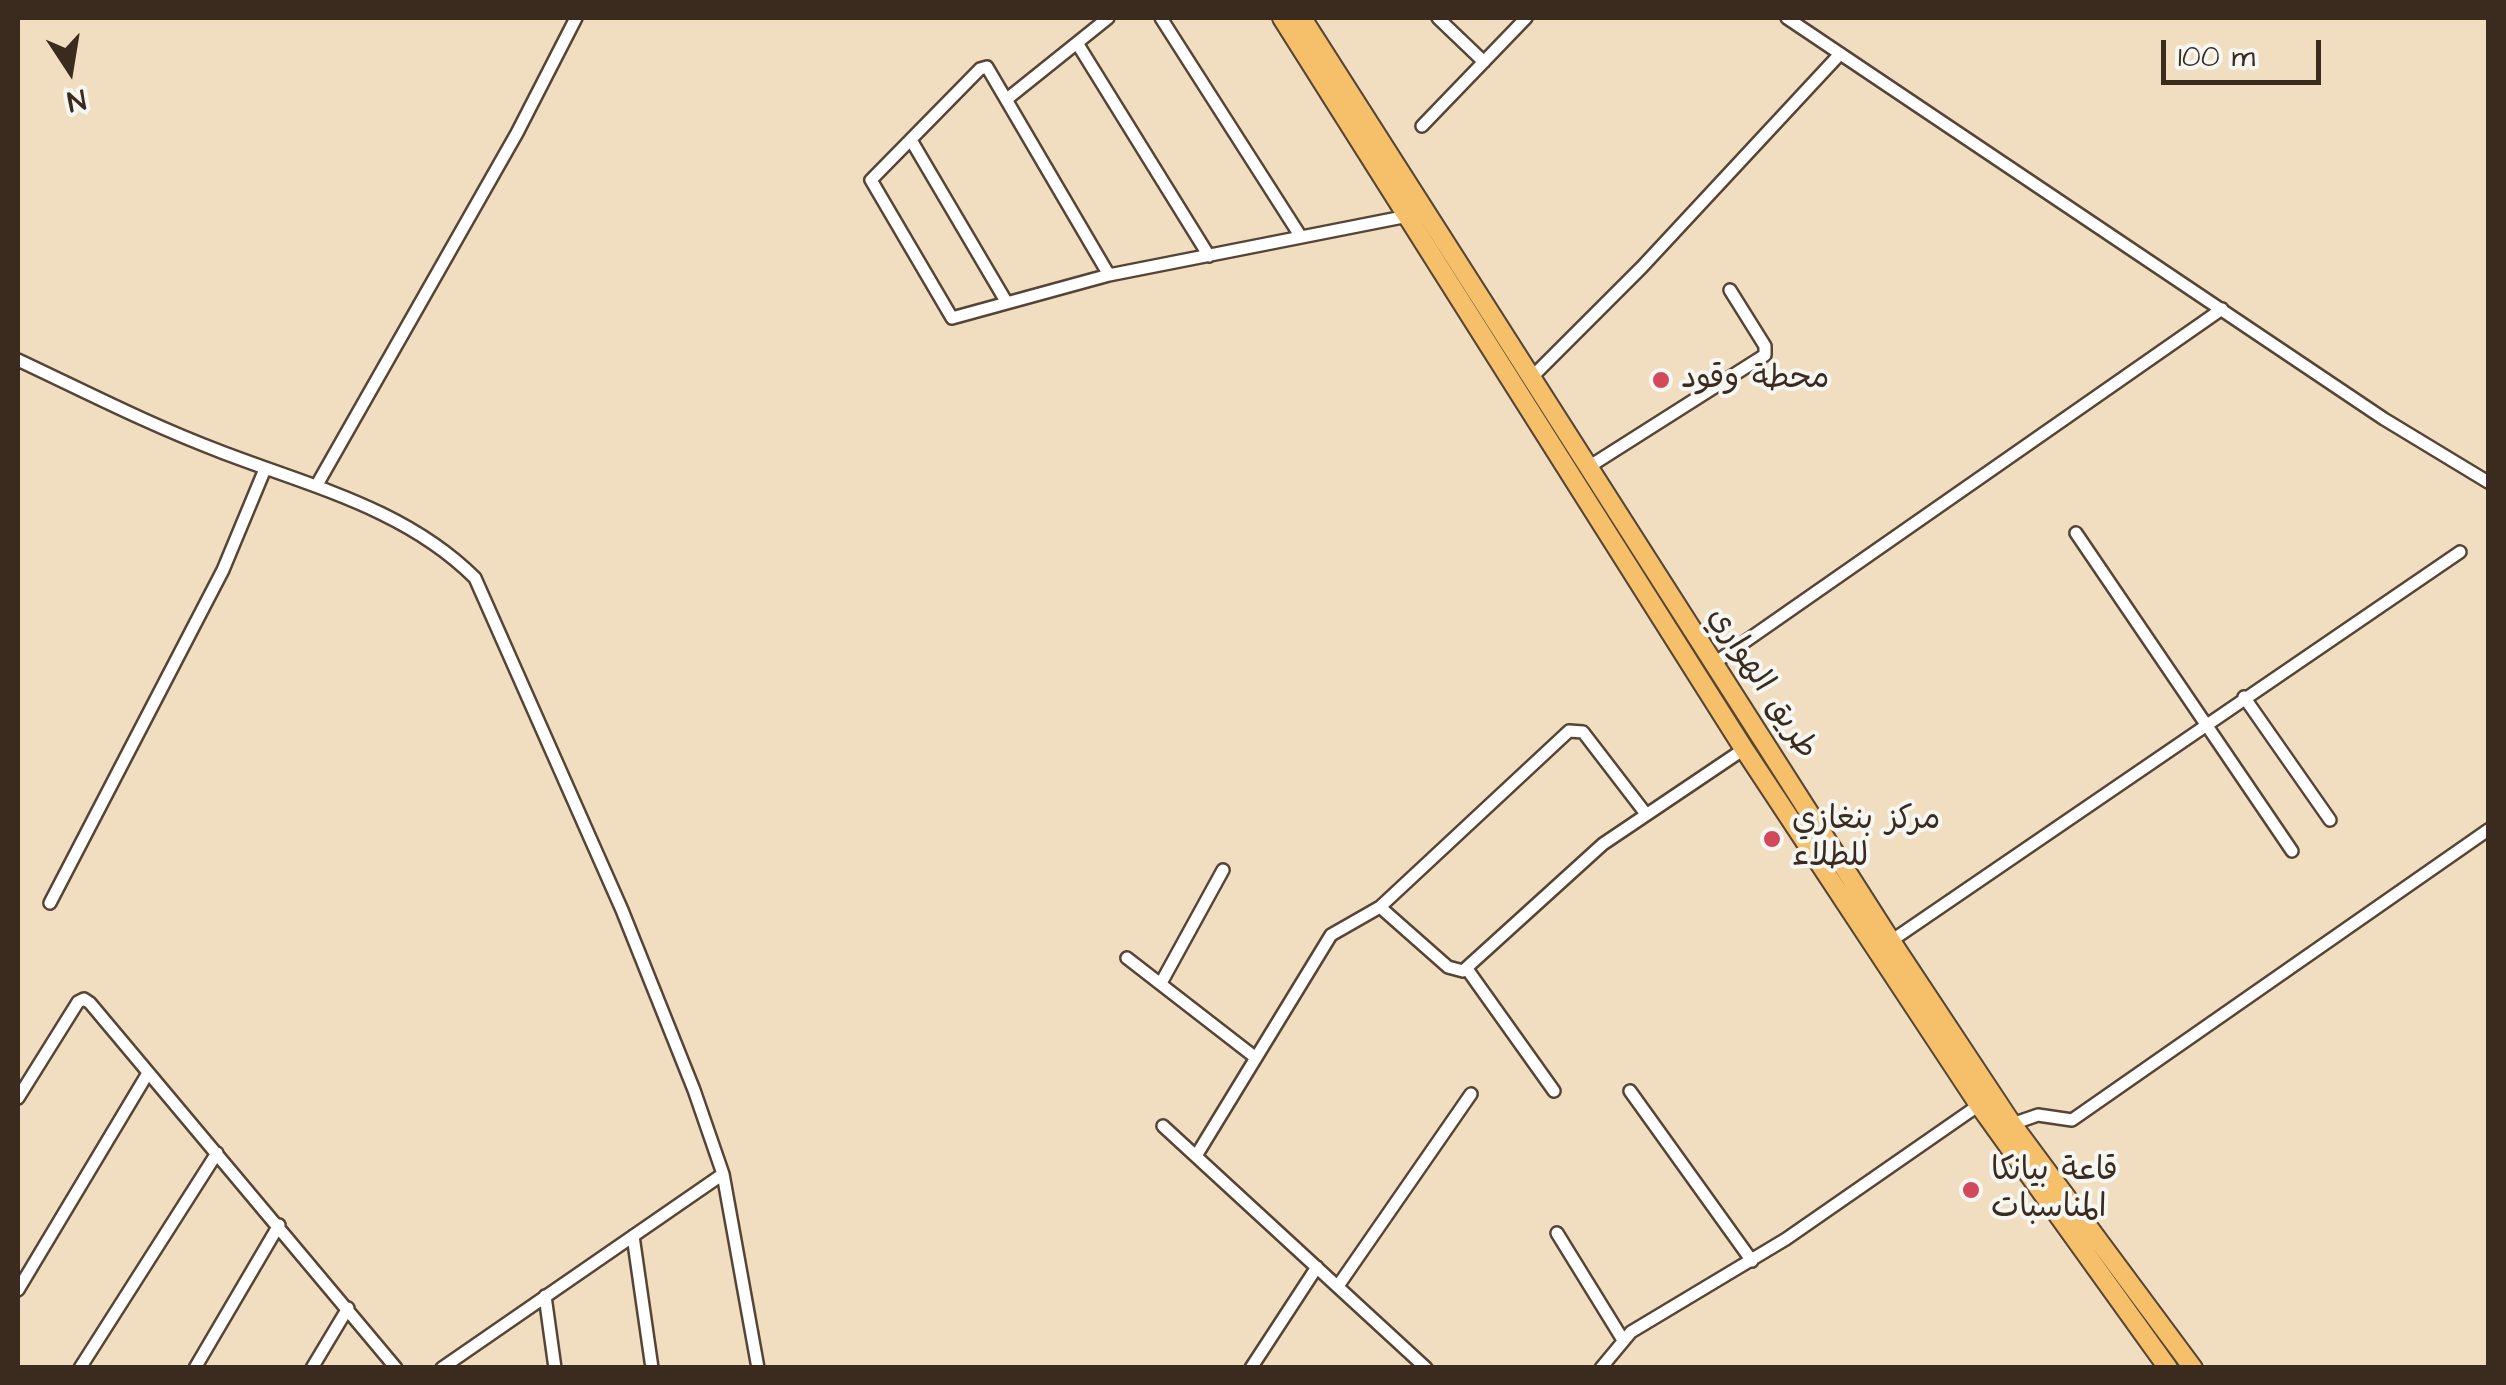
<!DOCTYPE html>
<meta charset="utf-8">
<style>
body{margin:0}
#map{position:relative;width:2506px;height:1385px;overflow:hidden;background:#f1dec0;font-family:"Architects Daughter",sans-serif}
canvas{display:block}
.frame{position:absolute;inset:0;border:20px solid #3b2a1e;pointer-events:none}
.north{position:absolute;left:20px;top:20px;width:100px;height:100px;-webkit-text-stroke:8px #f6f6f2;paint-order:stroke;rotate:168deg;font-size:28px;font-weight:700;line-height:40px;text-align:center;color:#3b2a1e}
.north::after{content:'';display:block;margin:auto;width:35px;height:45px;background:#3b2a1e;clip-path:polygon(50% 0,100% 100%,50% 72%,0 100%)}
.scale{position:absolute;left:2161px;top:40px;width:160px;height:45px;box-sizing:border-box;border:5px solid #3b2a1e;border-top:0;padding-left:12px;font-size:30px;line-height:35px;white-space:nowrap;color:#3b2a1e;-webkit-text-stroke:8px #f6f6f2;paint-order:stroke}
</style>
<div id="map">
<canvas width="2506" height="1385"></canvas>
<div class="frame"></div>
<div class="north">N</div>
<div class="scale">100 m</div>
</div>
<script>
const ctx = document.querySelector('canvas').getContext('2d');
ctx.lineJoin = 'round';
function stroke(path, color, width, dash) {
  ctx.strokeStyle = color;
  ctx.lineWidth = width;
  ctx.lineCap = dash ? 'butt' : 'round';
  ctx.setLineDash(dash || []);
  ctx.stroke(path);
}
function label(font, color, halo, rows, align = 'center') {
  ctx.font = font + ' "Architects Daughter","Playpen Sans Arabic",sans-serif';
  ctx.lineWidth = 8;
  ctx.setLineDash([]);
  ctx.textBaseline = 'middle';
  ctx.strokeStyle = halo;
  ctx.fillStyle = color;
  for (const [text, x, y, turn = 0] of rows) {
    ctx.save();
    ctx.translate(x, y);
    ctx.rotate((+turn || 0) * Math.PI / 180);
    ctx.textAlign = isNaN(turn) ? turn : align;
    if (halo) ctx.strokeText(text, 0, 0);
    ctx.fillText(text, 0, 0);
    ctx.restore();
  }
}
const minor = new Path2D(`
 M1161,18L1301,237
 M1438,18L1484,62
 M1787,18L2384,419L2488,482
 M1077,43L1209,256
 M1007,99L1108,18
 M1422,126L1526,18
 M911,140L1007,303
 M1109,275L987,67L980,69L871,180L952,318L1109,275L1408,216
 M18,360C84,391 150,425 219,451C309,486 405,508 475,578L622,910L694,1090L723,1174L758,1368
 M1530,379L1642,267L1840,54
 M1587,468L1765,355V346L1730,290
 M318,483L517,133L576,18
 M2076,533L2292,851
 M1713,664L2222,309
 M2244,697L2330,820
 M50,903L223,570L265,469
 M1380,907L1569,731L1583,732L1646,814
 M1891,941L2460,552
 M1127,958L1256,1058
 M1467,969L1554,1091
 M1161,983L1223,870
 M1630,1091L1752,1261
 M18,1098L78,1002L84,999L90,1003L396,1368
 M2012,1124L2038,1115L2072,1120L2488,830
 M1163,1126L1426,1368
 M1196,1156L1331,935L1380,907L1448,967L1463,971L1603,844L1744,749
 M1557,1233L1623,1340
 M633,1236L652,1368
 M1338,1286L1471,1094
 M18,1290L148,1073
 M545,1296L555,1368
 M80,1368L217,1153
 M195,1368L279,1225
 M312,1368L348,1308
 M442,1368L723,1174
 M1251,1368L1317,1267
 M1601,1368L1631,1332L1786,1239L1979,1105`);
const highway = new Path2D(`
 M1282,18L1744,749L1979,1105L2168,1368
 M1302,18L1891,941L2012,1124L2193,1368`);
stroke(minor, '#564536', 16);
stroke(highway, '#564536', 22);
stroke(minor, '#fff', 11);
stroke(highway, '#f6c06b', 18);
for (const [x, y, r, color] of [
 [1661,380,10,"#d1495b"],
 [1772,839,10,"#d1495b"],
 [1971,1190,10,"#d1495b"]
]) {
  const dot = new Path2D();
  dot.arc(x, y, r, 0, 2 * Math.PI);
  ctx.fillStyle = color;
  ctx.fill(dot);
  stroke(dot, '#f6f6f2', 4);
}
label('32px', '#3b2a1e', '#f6f6f2', [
 ["محطة وقود",1681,380],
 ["مركز بنغازي",1792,821],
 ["للطلاء",1792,858],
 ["قاعة بيانكا",1991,1172],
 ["المناسبات",1991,1209]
], 'left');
label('32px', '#3b2a1e', '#f6f6f2', [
 ["طريق الهواري",1761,684,57]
]);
</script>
